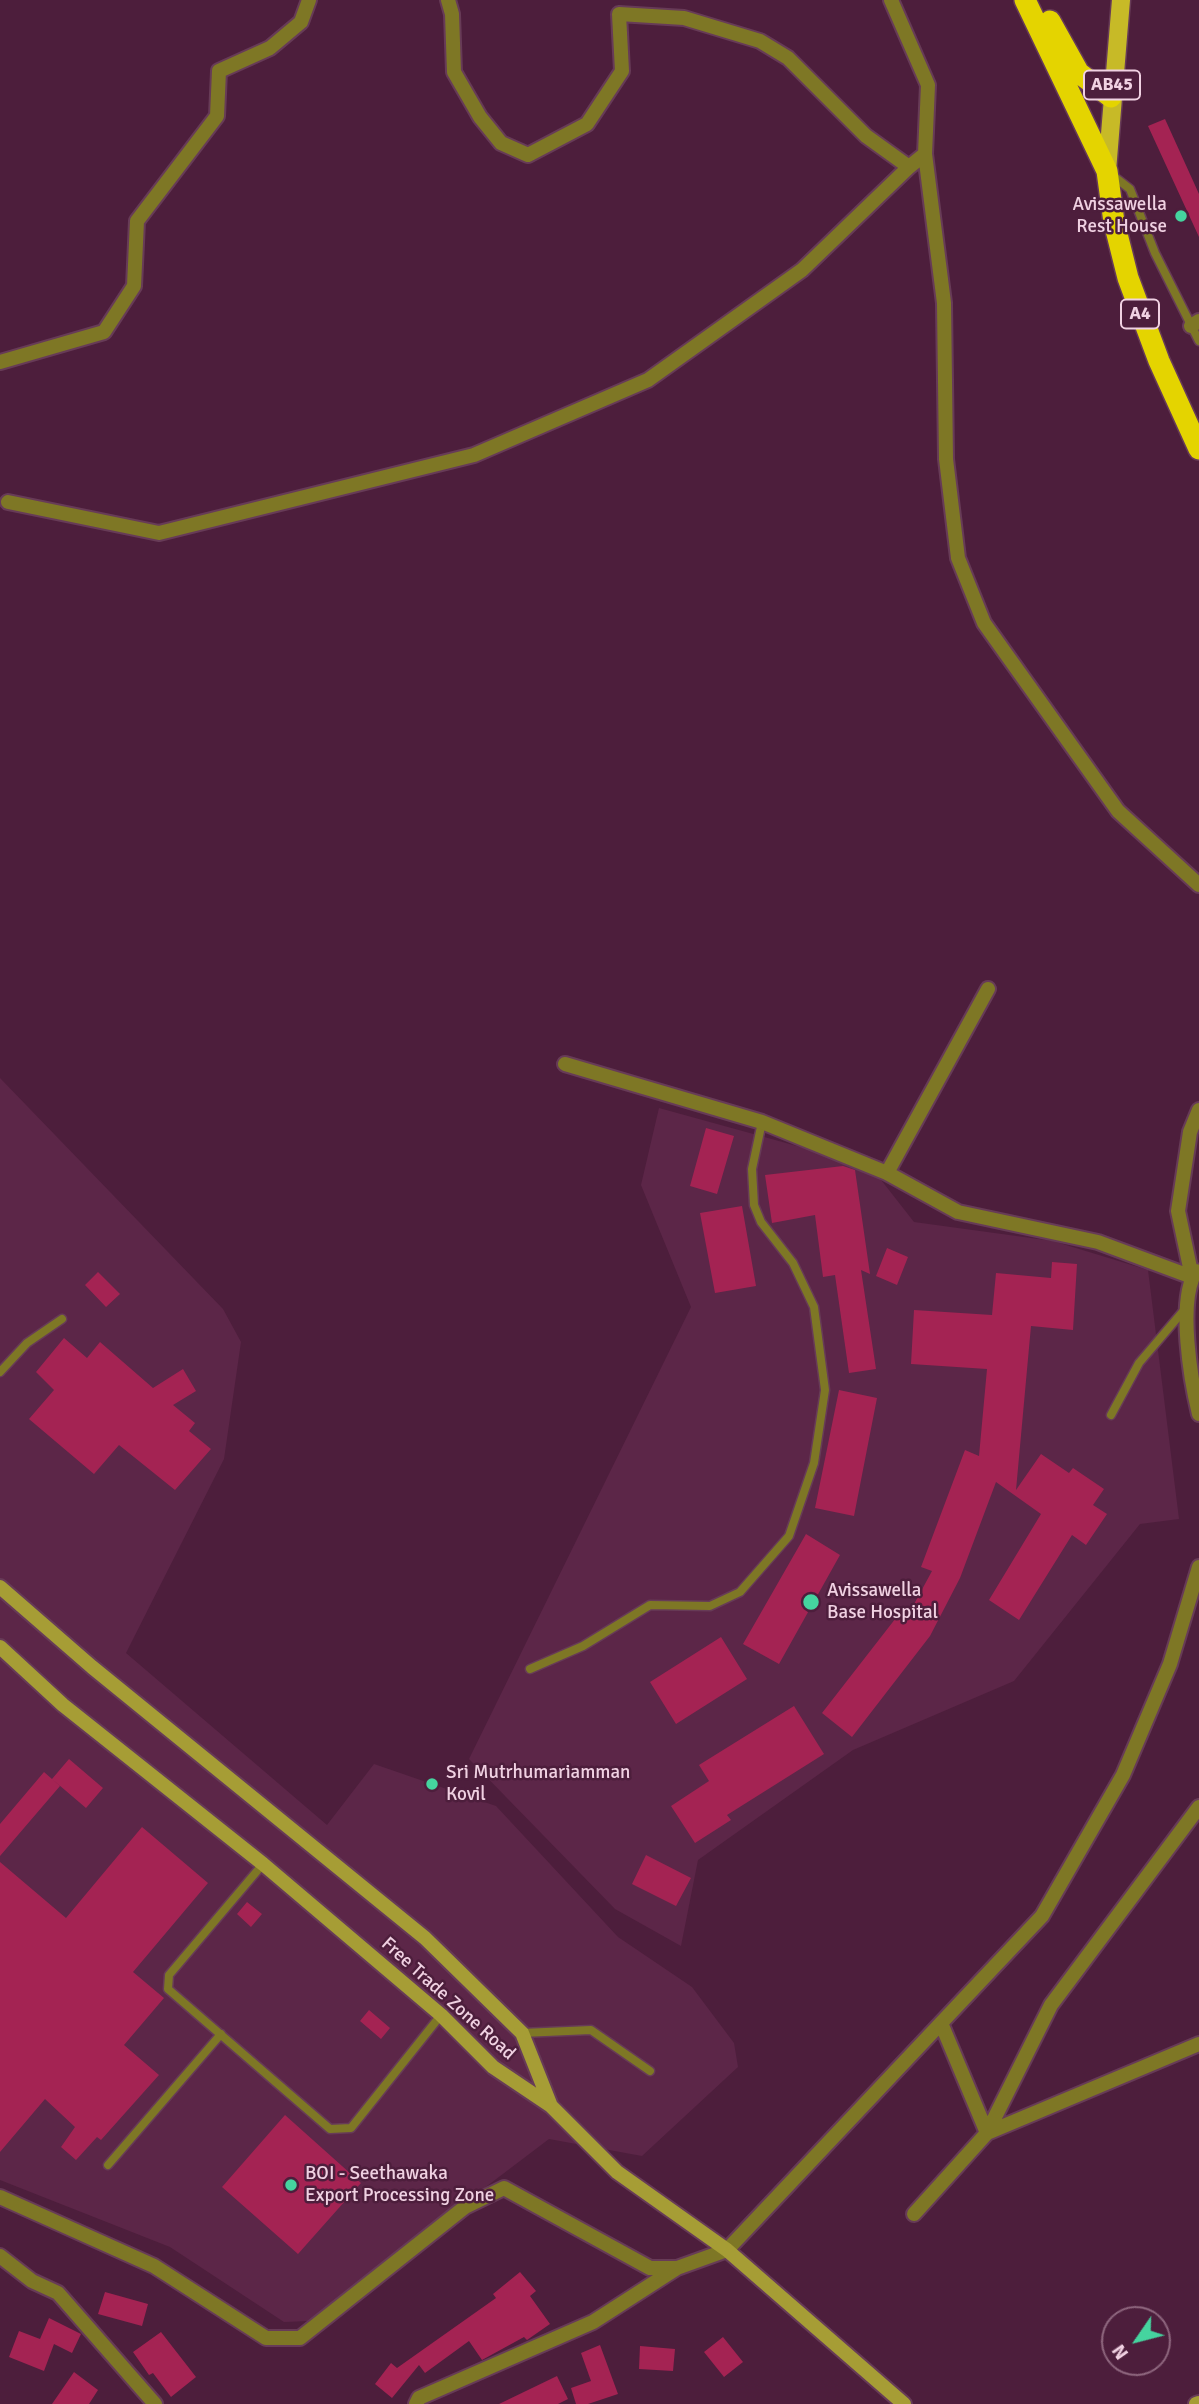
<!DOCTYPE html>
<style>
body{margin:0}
#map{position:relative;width:1199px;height:2404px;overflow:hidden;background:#4d1e3c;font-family:Signika,sans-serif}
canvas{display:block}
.north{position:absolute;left:1101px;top:2306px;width:70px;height:70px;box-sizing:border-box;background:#4d1e3c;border:2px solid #8e667e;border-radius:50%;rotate:235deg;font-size:19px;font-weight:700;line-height:28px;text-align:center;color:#f0d1e2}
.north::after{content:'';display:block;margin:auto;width:24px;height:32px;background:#45d49f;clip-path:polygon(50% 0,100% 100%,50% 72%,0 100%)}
</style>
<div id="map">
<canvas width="1199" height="2404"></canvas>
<div class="north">N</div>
</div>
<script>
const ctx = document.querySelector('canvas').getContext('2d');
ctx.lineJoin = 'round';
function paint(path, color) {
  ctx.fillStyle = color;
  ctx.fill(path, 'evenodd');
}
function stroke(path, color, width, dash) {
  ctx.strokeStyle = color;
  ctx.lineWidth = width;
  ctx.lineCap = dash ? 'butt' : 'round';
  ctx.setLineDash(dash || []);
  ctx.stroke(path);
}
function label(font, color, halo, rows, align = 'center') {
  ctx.font = font + ' Signika,sans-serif';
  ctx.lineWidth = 5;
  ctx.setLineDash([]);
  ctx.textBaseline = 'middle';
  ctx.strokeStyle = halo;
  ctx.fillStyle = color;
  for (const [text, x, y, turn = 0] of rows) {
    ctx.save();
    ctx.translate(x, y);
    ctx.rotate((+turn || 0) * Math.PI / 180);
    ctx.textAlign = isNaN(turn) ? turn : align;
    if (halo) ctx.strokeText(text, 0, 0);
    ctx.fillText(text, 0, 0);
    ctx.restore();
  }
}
paint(new Path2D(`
 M0,1078L223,1309L241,1342L224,1459L126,1653L327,1825L374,1764L496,1806L618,1937L692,1987L734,2043L738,2067L642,2156L549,2139L309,2321L284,2322L170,2247L0,2180Z
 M659,1108L855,1162L878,1176L914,1222L1053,1241L1148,1270L1179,1519L1140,1524L1014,1681L853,1750L698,1860L681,1946L615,1909L469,1759L691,1307L641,1185Z`), '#5c2648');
paint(new Path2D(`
 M1165,119L1199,194V237L1148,126Z
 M706,1128L734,1136L717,1194L690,1186Z
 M843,1166L855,1170L870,1274L861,1270L876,1369L849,1373L835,1275L823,1277L815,1215L772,1223L765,1175Z
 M742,1206L756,1286L715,1293L700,1213Z
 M887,1248L908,1257L897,1285L876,1276Z
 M1052,1262L1077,1264L1073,1330L1031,1326L1016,1490L1041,1454L1069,1473L1073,1468L1104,1489L1093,1505L1107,1514L1086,1545L1072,1535L1019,1620L989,1600L1041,1514L996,1482L960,1578L930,1636L852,1737L822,1713L899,1614L906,1619L932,1571L921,1567L965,1450L979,1456L987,1369L911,1364L914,1310L992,1315L996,1273L1051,1278Z
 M98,1272L120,1294L106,1307L85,1285Z
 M64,1338L87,1358L100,1342L153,1388L183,1369L196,1391L173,1405L195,1423L189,1431L211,1449L175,1490L119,1445L94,1474L29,1419L54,1390L36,1372Z
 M839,1390L877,1398L854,1516L815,1508Z
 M806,1534L840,1555L779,1664L743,1644Z
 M721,1637L747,1679L676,1724L650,1682Z
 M794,1706L824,1754L727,1815L731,1820L695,1843L671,1806L709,1781L699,1765Z
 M69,1759L103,1788L86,1808L52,1779Z
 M44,1772L60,1786L0,1856V1824Z
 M142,1827L208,1883L133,1972L164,1998L124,2045L159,2075L101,2140L97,2137L76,2160L61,2147L75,2127L45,2099L0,2152V1862L66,1918Z
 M646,1855L691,1878L676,1906L632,1884Z
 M247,1902L262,1914L251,1927L237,1914Z
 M369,2010L390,2028L381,2039L360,2021Z
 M285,2115L361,2183L298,2254L222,2187Z
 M520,2272L536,2291L530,2296L550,2324L527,2340L524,2337L482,2360L469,2341L425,2373L419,2365L392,2398L375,2384L391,2363L397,2368L496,2298L493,2294Z
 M105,2292L148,2304L142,2326L98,2314Z
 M49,2318L81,2334L72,2353L54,2344L44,2371L9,2357L19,2331L40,2339Z
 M161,2332L196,2377L171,2397L153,2373L149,2375L133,2352Z
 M723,2337L743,2362L724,2377L704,2352Z
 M600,2345L618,2394L588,2404H576L571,2388L591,2381L581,2353Z
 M640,2346L675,2349L673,2371L639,2369Z
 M74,2372L98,2390L89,2404H52Z
 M557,2376L568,2399L558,2404H499Z`), '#a42353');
const lane = new Path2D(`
 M1112,175L1130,189L1155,253L1199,341
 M0,1372L27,1343L62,1319
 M1111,1415L1139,1363L1185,1309
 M530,1669L583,1646L650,1605L710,1606L740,1592L789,1536L814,1463L825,1390L814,1307L793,1263L761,1222L754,1205L752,1169L762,1122
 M263,1864L169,1975L168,1989L330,2129L351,2128L441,2015
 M522,2033L591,2030L650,2071
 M108,2165L221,2034`);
const street = new Path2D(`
 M448,0L452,14L454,72L480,117L501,143L528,155L587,124L622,71L619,14L684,18L760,41L788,58L866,136L909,167L925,154L928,85L891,0
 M925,154L944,303L946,459L958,558L984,623L1118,811L1199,885
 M1191,326L1199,321
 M0,362L104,332L134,286L137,221L217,116L219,71L270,48L301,22L309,0
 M8,502L159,533L474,455L648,380L802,270L909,167
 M565,1064L762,1122L887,1173L958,1212L1098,1242L1192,1277
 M887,1173L988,989
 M1196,1271C1177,1301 1191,1381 1199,1414
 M1192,1277L1178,1211L1190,1132L1199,1110
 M941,2023L987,2133L1199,2044
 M0,2197L154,2266L266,2338H300L465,2207L504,2188L650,2268H677L727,2250L1042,1916L1123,1775L1170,1664L1199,1567
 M914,2214L987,2133L1051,2005L1199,1807
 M0,2256L32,2281L58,2293L155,2404
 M416,2404L419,2398L593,2322L677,2268`);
const secondary = new Path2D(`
 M0,1587L92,1667L425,1938L522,2033L551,2106
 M0,1647L63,1705L263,1864L441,2015L493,2067L551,2106L617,2172L727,2250L904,2404
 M1196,2404L1199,2403`);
const primary = new Path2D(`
 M1107,171L1121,0`);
const highway = new Path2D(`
 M1025,0L1107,171L1114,222L1128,278L1159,361L1199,449
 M1050,21L1079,73L1111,97`);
stroke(lane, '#673b57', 11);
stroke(street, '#673b57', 18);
stroke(secondary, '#673b57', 18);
stroke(primary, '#673b57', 21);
stroke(highway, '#673b57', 24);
stroke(lane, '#7e7725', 8);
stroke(street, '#7e7725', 14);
stroke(secondary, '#a69d35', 14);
stroke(primary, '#c7ba27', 18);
stroke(highway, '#e4d400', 21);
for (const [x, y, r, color] of [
 [1181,216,7,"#45d49f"],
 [811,1602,9,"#45d49f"],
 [432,1784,7,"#45d49f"],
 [291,2185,7,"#45d49f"]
]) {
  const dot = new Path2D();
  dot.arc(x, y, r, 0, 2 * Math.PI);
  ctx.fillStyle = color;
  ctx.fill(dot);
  stroke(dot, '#4d1e3c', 2.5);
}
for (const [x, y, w] of [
 [1112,85,56],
 [1140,314,38]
]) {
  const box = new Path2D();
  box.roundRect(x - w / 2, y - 14.5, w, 29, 5);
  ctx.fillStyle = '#4d1e3c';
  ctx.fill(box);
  stroke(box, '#f0d1e2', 2);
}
label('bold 18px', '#f0d1e2', null, [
 ["AB45",1112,85],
 ["A4",1140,314]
]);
label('19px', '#f0d1e2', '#4d1e3c', [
 ["Avissawella",1167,205,"right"],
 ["Rest House",1167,227,"right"],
 ["Avissawella",827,1591],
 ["Base Hospital",827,1613],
 ["Sri Mutrhumariamman",446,1773],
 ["Kovil",446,1795],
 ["BOI - Seethawaka",305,2174],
 ["Export Processing Zone",305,2196]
], 'left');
label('19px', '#f0d1e2', '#4d1e3c', [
 ["Free Trade Zone Road",448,1999,42]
]);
</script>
